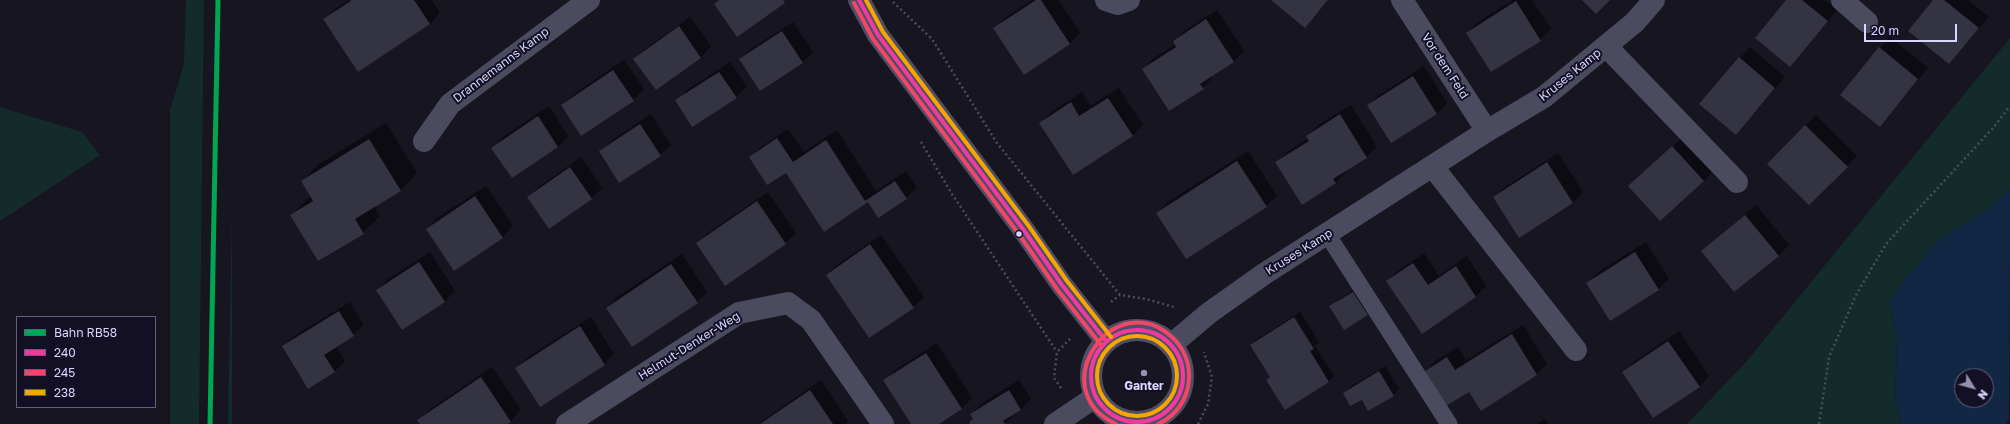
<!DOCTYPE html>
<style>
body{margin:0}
#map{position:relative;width:2010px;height:424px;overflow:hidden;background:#161520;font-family:"Golos Text",sans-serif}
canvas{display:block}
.legend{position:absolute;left:16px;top:316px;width:140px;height:92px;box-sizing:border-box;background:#131025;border:1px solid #625f7b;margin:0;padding:5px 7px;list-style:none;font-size:12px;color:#d8d6fd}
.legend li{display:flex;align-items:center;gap:8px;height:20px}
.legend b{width:20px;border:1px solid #625f7b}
.north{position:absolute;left:1954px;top:368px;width:40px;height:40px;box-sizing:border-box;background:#131025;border:1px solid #625f7b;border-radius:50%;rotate:127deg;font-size:11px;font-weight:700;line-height:16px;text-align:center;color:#d8d6fd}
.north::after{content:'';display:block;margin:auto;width:14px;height:18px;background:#9492b0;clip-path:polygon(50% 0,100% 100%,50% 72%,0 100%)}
.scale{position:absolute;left:1864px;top:24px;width:93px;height:18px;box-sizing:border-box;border:2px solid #d8d6fd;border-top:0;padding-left:5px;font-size:12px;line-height:14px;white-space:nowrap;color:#d8d6fd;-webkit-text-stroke:3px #131025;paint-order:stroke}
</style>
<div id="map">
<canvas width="2010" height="424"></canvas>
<ul class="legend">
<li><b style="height:5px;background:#00a651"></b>Bahn RB58</li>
<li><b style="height:5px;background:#f13a9d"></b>240</li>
<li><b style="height:5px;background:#f34667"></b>245</li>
<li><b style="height:5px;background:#f7a600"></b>238</li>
</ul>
<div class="north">N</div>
<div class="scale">20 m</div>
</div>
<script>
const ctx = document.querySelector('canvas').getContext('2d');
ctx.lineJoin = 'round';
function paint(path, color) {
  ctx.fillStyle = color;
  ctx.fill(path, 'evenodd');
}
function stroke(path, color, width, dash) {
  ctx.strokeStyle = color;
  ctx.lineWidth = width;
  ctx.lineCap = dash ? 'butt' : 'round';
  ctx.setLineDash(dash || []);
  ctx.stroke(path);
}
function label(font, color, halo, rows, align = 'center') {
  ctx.font = font + ' "Golos Text",sans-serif';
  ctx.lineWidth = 4;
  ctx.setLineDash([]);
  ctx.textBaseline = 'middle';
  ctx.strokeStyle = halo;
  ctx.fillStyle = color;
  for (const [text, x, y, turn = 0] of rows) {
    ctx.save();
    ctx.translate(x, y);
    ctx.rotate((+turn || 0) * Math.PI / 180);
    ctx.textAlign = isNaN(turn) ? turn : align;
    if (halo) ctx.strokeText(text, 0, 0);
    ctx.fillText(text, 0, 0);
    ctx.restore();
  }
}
paint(new Path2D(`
 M186,0H204L199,424H170V110L184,64Z
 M2010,38V190L1986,211L1940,239L1890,303L1897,338L1895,405L1901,424H1687L1746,362Z
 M0,107L82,132L100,155L0,221Z
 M232,207V424H228Z`), '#132b2a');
paint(new Path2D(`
 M2010,190L2009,419L2006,424H1901L1895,405L1897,338L1890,303L1902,283L1940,239L1986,211ZM1962,376H1986V400H1962Z`), '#112744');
paint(new Path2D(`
 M349,0H432L440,13L430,24L325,19L335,9Z
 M1032,0H1058L1080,33L1070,44L994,29L1005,18Z
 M1272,0H1329L1305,27Z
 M1513,0H1532L1551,29L1540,40L1468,33L1478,22Z
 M1788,0H1825L1837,10L1790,66Z
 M1935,0H1968L1989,17L1949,63Z
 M1217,10L1244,51L1233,62L1212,75L1213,77L1203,88L1170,109L1143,69L1154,58L1176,44L1174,41L1184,31Z
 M690,17L711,46L701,57L656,89L635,59L645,49Z
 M793,22L813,52L802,63L740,59L751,49Z
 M1890,37L1928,68L1880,126V48Z
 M1750,47L1785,77L1746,123L1740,58Z
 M624,60L644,89L633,100L562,105L573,95Z
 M730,62L747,87L736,97L677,101L687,90Z
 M1424,66L1447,103L1437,114L1368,105L1379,95Z
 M1119,88L1143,125L1132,136L1040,123L1051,112L1082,92L1090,106Z
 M1351,105L1377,147L1366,157L1345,171L1346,172L1335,183L1276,163L1287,152L1309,138L1307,136L1318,125Z
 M549,106L568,136L558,147L493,148L503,137Z
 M651,114L671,145L660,155L600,152L611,141Z
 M1816,115L1857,156L1809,204L1769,164Z
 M386,123L417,173L400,191L374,206L380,216L363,233L291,215L311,196L302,181L319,164Z
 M788,129L804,152L837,130L876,191L906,171L917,187L906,198L879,216L868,201L824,230L786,172L750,157L761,147Z
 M1683,137L1714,170L1704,181L1640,176Z
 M1248,151L1277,196L1266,206L1157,213L1168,202Z
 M1558,153L1583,192L1573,203L1520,237L1494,197L1505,187Z
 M581,157L602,188L591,198L529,197L539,187Z
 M486,186L513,226L503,237L454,269L427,229L437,218Z
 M768,192L796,233L785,243H697L708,233Z
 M1756,205L1789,245L1778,256L1702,251Z
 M881,235L924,297L913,307L827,275L838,264Z
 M1646,242L1669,279L1658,289L1588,283L1598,272Z
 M430,252L455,291L444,302L377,290L388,279Z
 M1424,253L1439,276L1467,256L1486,286L1476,296L1422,332L1388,281L1398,271Z
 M682,254L707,292L697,302L607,308L617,297Z
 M1359,287L1373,309L1367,314L1331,306L1336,301Z
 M350,302L364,325L353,335L336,346L345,361L335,371L309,388L283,346L294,336Z
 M1300,312L1319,342L1315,346L1334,376L1329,381L1286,409L1271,376L1251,345L1257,339Z
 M591,317L614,354L604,364L516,369L527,358Z
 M1523,325L1547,364L1537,374L1481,410L1469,391L1426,371L1437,360L1458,347L1466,360Z
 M1679,331L1709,376L1699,387L1623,372L1634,362Z
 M937,343L972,398L961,409L937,424H912L885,380L895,370Z
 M1385,366L1399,389L1393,395L1362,398L1344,394L1349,388Z
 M492,367L521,410L511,421L506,424H421L419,421L429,410Z
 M821,380L848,421L846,424H758Z
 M1019,380L1031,399L1021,409L1004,424H972L970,422L974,418L971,414L981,404Z
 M1545,419L1548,424H1537Z`), '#0007');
paint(new Path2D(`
 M350,0H414L430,24L358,72L323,19L351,1Z
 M719,0H783L785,3L737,37L714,4Z
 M1036,0H1041L1070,44L1024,75L993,28Z
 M1271,0H1328L1305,28Z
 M1582,0H1610L1596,14Z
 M1786,0H1802L1828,21L1790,67L1755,38Z
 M1933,0H1944L1979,28L1949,64L1908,31Z
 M1516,1L1541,41L1491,72L1466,33Z
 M1206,19L1234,62L1200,84L1204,89L1169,111L1142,69L1176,47L1173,41Z
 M679,26L701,58L656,90L633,59Z
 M782,31L803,63L760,91L739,59Z
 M1879,47L1918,79L1880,127L1840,95Z
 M1739,57L1775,88L1736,135L1699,104Z
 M613,70L634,101L581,136L561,105Z
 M719,72L737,98L692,127L675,100Z
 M1413,76L1437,114L1391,143L1367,105Z
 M1108,98L1133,136L1073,175L1039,123L1071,102L1079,116Z
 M1340,114L1367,158L1333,179L1336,183L1302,205L1275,162L1309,141L1306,136Z
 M538,116L558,147L512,178L491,148Z
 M640,124L661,156L619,183L599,151Z
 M1805,125L1848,167L1809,205L1767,164Z
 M777,138L793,162L826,140L865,201L895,181L907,199L878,218L868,202L824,232L786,173L767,185L749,157Z
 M369,139L401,191L355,219L364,234L318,261L290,215L313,201L301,181Z
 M1672,146L1704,181L1660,221L1628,186Z
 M1237,161L1267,207L1186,259L1156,213Z
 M1547,162L1573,203L1519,238L1493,197Z
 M570,167L592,199L549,229L527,197Z
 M475,196L503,238L454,271L426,229Z
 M757,201L786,244L725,286L696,243Z
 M1745,215L1779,256L1734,292L1701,251Z
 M870,244L914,308L869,338L826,275Z
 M1635,252L1659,290L1610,321L1586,283Z
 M419,262L445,302L402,330L376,290Z
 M1413,263L1428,285L1456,266L1476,297L1422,334L1386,281Z
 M671,264L698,303L632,347L606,308Z
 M1353,292L1368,315L1344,330L1329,306Z
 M339,311L354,336L324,355L335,372L308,389L282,346Z
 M1294,317L1314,349L1310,351L1329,382L1285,410L1266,380L1270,377L1250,345Z
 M580,326L605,365L540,407L515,368Z
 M1512,334L1537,375L1481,411L1469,392L1446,406L1425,371L1447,357L1455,370Z
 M1668,341L1700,387L1653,418L1622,372Z
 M926,353L962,409L939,424H911L883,380Z
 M1379,371L1394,396L1368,411L1362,400L1350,406L1343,393Z
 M481,377L511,422L508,424H420L417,420Z
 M810,390L833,424H760L779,411Z
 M1009,390L1021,410L1003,421L1005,424H970L969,422L973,419L970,414Z`), '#343342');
stroke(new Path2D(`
 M893,2L932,39L997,143L1120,295L1146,299L1174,307
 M921,142L952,194L1057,352
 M1111,302L1120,295
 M1061,388L1054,378L1057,352L1070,339
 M1198,424L1208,404L1212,377L1204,352
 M1819,424L1829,357L1856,295L1886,244L1993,128L2010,106`), '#44515c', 2.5, [2, 3]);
stroke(new Path2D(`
 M1327,234L1449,424`), '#4b4b60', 17);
stroke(new Path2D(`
 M1106,0L1118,4L1129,0
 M1402,0L1487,131
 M1842,0L1867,22
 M1606,46L1737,182
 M424,141L450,104L589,0
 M1433,167L1576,350
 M1171,345L1209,313L1264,274L1487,131L1544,97L1635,22L1654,0
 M567,424L739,313L788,303L811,320L883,424
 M1055,424L1095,397`), '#4b4b60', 22);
stroke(new Path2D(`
 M859,0L878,35L1023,229L1062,285L1106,341
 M1091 376a46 46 0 1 1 92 0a46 46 0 1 1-92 0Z`), '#4e4e66', 22);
stroke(new Path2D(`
 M859,0L878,35L1023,229L1062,285L1106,341
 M1091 376a46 46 0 1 1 92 0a46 46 0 1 1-92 0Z`), '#f13a9d', 4);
stroke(new Path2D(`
 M854,3L873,39L1018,233L1057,289L1101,345
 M1116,424C1041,389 1115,283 1173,338C1184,349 1190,364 1189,379C1188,399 1176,416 1158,424`), '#f34667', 4);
stroke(new Path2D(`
 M866,0L883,32L1028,225L1067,281L1111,337
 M1097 376a40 40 0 1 1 80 0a40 40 0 1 1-80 0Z`), '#f7a600', 4);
stroke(new Path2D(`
 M210,424L218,0`), '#00a651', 5);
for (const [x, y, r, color] of [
 [1019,234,3.5,"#d8d6fd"],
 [1144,373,4,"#9492b0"]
]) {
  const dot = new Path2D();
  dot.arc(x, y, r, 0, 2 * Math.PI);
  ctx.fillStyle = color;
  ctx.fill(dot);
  stroke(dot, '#131025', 1.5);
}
label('12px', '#d8d6fd', '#131025', [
 ["Drannemanns Kamp",501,65,-37],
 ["Vor dem Feld",1445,66,57],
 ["Kruses Kamp",1570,75,-39],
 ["Kruses Kamp",1299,252,-32],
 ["Helmut-Denker-Weg",689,346,-32]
]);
label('bold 12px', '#d8d6fd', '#131025', [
 ["Ganter",1144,386]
]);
</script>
